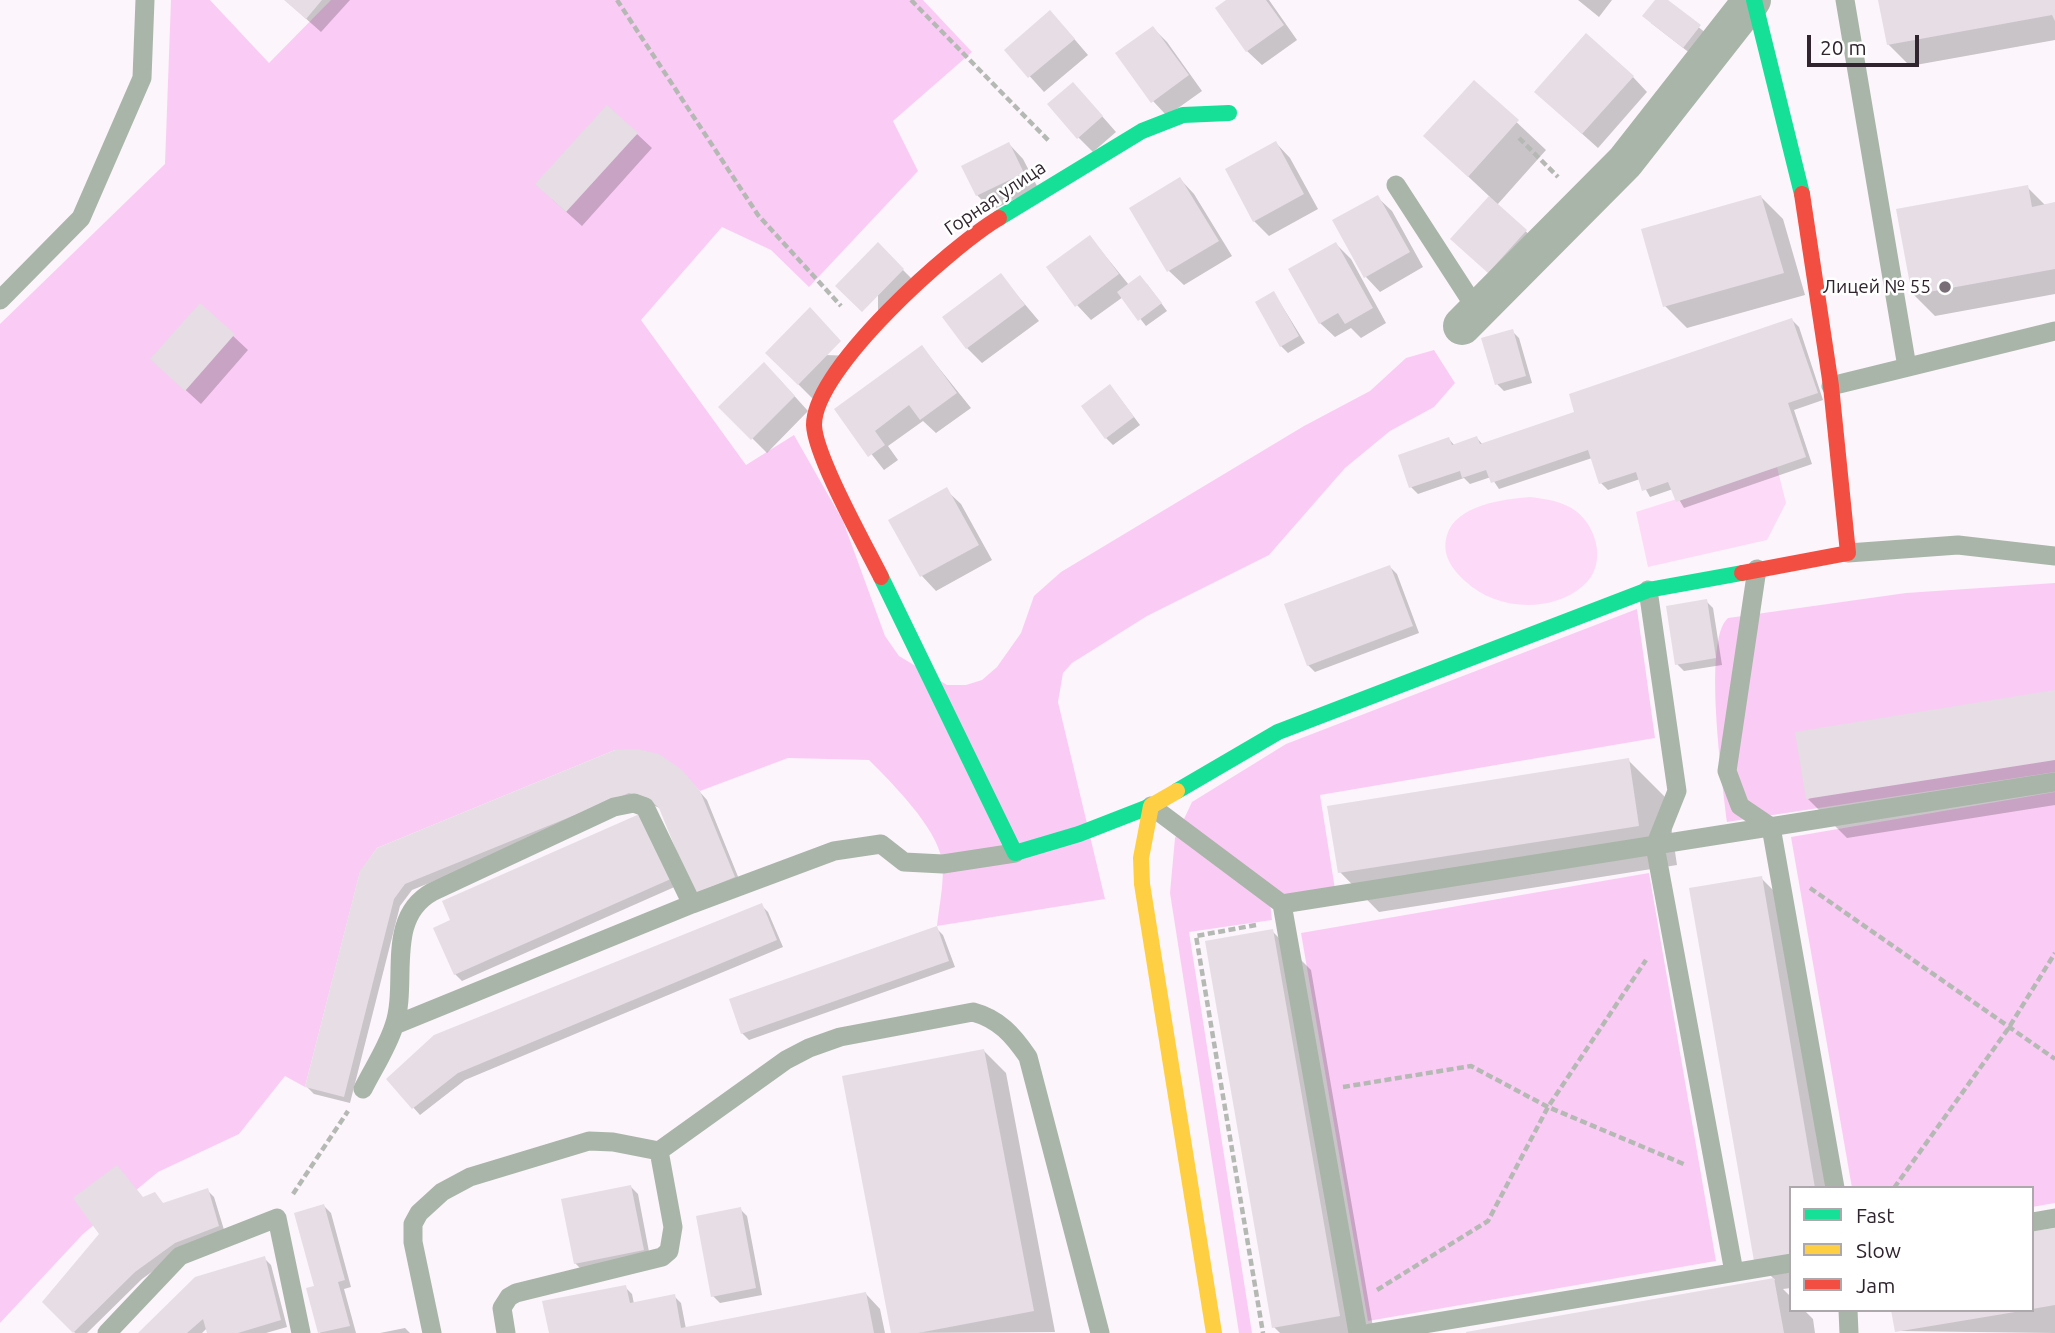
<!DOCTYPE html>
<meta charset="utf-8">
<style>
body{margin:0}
#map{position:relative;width:2055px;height:1333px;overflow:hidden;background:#fcf5fb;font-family:Ubuntu,sans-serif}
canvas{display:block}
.legend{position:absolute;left:1789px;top:1186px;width:245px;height:126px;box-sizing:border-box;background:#fff;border:2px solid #aca8ab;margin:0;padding:9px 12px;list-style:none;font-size:21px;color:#30252e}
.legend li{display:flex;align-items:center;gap:14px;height:35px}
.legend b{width:35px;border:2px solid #aca8ab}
.scale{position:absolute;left:1807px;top:35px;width:112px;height:32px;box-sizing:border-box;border:4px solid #30252e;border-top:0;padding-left:9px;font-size:21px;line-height:24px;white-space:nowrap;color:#30252e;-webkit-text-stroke:5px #fff;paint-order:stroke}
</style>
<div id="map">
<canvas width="2055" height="1333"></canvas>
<ul class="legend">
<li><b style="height:9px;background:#16e098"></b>Fast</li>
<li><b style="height:9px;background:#ffcf43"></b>Slow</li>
<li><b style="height:9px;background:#f24e42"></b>Jam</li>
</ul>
<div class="scale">20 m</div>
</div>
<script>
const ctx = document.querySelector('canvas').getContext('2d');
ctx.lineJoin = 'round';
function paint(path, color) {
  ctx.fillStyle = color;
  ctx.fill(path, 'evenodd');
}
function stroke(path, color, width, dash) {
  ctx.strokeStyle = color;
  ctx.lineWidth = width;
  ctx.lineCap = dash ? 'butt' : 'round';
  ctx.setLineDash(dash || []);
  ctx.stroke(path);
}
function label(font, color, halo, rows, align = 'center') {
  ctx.font = font + ' Ubuntu,sans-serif';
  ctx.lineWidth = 5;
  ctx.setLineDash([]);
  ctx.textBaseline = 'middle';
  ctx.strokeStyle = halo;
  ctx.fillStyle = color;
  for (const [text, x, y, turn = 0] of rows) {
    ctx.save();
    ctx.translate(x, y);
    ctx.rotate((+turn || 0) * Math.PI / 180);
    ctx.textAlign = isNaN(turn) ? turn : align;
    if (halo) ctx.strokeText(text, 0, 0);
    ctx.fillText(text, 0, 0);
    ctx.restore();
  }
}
paint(new Path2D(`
 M1777,467L1786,503L1767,540L1648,567L1636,512Z
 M1530,497C1547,499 1562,501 1576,511C1598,528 1607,566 1583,586C1550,614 1495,610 1465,581C1452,569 1441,554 1447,535C1456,505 1504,499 1530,497Z`), '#fddbf8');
paint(new Path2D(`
 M171,0H210L269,63L331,0H923L972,52L893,121L918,171L809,287L771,250L722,227L641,320L746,465L794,435L843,521L885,636L899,656L947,685H966L982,680L997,667L1021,633L1034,596L1061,572L1304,426L1370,391L1406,358L1434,350L1455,383L1434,407L1390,431L1345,468L1269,555L1147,616L1072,663L1063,673L1058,702L1105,899L937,926C939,906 945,880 942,860C936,827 893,784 869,760L788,758L700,791C678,766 650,749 615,750L377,848L360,872L305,1087L285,1076L239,1134L158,1172L83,1234L0,1323V324L165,164Z
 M2055,583V772L1727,822C1723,786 1702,640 1728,618L1906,593Z
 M1637,609L1655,738L1320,795L1335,889L1270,902L1272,920L1189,932L1252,1333H1239L1170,893L1175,838L1192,802L1286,744Z
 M2055,792V1203L2032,1207V1188H1852L1791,837Z
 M1649,873L1716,1261L1368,1321L1301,933Z`), '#faccf5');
paint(new Path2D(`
 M285,0H350L321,32Z
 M1229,0H1269L1297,40L1262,65L1247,51Z
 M1578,0H1612L1599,17Z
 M1657,0H1665L1707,34L1691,54L1651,23Z
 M1880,0H2055V40L1910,66L1888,44Z
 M1064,27L1088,55L1044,92L1006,50Z
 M1153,28L1167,42L1202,91L1167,116L1153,101Z
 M1633,77L1647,92L1598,148L1551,106Z
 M1474,82L1546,150L1497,205L1533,238L1496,279L1460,246L1490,197L1425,136Z
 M1087,99L1116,132L1093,152L1078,137Z
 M637,134L652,148L582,226L552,199Z
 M1276,143L1290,158L1318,209L1269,236L1254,221Z
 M1009,144L1023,159L1038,188L992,210L977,195Z
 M1180,179L1194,194L1232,256L1184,285L1169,271Z
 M2027,187L2046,206L2055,204V294L1935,316L1913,294Z
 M1377,197L1392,211L1423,267L1380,292L1366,277Z
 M1761,197L1783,219L1805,295L1687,328L1665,306Z
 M1090,237L1129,285L1147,284L1167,311L1146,326L1123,297L1091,320L1077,305Z
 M1336,244L1351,259L1386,323L1361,338L1351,328L1335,337L1320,323Z
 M878,245L918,285L878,325Z
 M1001,276L1039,321L982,363L967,348Z
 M1274,293L1305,343L1288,353L1281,346Z
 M200,305L248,350L201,404L167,373Z
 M1792,320L1799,327L1823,400L1794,410L1812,464L1684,508L1673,489L1650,497L1640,479L1608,490L1601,483L1592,458L1499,489L1491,477L1470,484L1464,478L1418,494L1411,487L1449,439L1455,446L1477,438L1483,445L1577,413Z
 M1512,331L1519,338L1532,383L1504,391L1497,384Z
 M922,347L971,408L936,433L923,421L888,446L898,460L884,470L836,409Z
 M767,353L854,356L813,399Z
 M779,379L808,411L767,453L721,407Z
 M1116,393L1140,425L1113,445L1106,438Z
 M946,490L961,504L992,560L936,591L922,576L891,520Z
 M1390,567L1397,574L1419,633L1315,672L1308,665Z
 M1706,601L1713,608L1722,665L1684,671L1677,664Z
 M2055,692V805L1847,838L1808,799Z
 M1628,760L1667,799L1677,865L1379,912L1340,872Z
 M681,771L707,800L741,884L702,900L660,808L637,799L412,890L400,906L350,1103L314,1094L307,1087L362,872Z
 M643,814L679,885L462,981L455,974Z
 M1761,878L1789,906L1838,1188H1791V1288L1783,1289L1791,1297V1310H1804L1813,1319L1815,1333H1468L1775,1280L1755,1260Z
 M761,905L768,912L783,947L465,1080L420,1115L388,1079Z
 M936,928L943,935L955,967L749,1040L742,1033Z
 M1272,931L1311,970L1374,1333H1280L1274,1327Z
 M984,1051L1006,1073L1055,1332L893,1333Z
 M631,1187L638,1194L650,1257L582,1270L575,1263Z
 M207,1190L214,1197L225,1233L182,1250L142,1279L87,1333H75L44,1301L101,1235L144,1199L155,1194L164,1205Z
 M324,1206L331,1213L351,1287L344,1289L356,1333H320L308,1290L316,1287Z
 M740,1209L747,1216L762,1295L720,1303L713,1296Z
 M2055,1230V1333L1897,1331L1893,1310H2032V1234Z
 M264,1258L271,1265L287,1327L266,1333H209L207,1328L202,1333H141Z
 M625,1287L632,1294L634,1304L674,1296L681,1303L686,1329L866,1294L880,1309L885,1333H550Z
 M405,1328L410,1333H380Z`), '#0003');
paint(new Path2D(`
 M284,0H322L306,19Z
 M1226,0H1266L1284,25L1246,52L1215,8Z
 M1655,0H1668L1701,25L1683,48L1642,16Z
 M1878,0H2055V21L2052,15L1887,45Z
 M1050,10L1075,39L1028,78L1004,50Z
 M1153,26L1189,75L1151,103L1115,53Z
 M1586,33L1634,76L1582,134L1534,92Z
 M1474,80L1519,120L1468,177L1423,136Z
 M1073,82L1103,116L1077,139L1047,104Z
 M607,105L638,133L566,212L535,184Z
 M1276,141L1304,194L1253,222L1225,169Z
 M1009,142L1024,173L976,196L961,166Z
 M1180,177L1219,241L1167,272L1129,208Z
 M2028,185L2032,207L2055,202V269L1912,295L1896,209Z
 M1378,195L1410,252L1364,278L1332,220Z
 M1761,195L1784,273L1663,307L1641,229Z
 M1489,196L1527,230L1488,273L1450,239Z
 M1090,235L1119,274L1075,307L1046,267Z
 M878,242L904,269L862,312L835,286Z
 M1336,242L1373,308L1345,324L1338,313L1319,324L1288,269Z
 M1001,273L1025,305L966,349L942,317Z
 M1140,275L1162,303L1138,321L1117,292Z
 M1274,291L1299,336L1280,347L1255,302Z
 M200,303L235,334L185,391L150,359Z
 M810,307L841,341L798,385L765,353Z
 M1792,318L1818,393L1788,403L1806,457L1676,502L1668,482L1642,491L1636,472L1599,484L1588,450L1491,483L1486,470L1462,478L1460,471L1409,488L1398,455L1449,437L1452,445L1477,436L1480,444L1574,412L1569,394Z
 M1513,329L1526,376L1495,385L1481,338Z
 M922,345L957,393L920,420L909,405L875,431L885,445L868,457L834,409Z
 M764,362L795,396L751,440L718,407Z
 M1110,384L1134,417L1105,439L1081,406Z
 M947,487L979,545L920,577L888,520Z
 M1390,565L1413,626L1307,666L1284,604Z
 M1707,599L1716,658L1675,665L1666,606Z
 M2055,690V760L1806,799L1795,732Z
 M637,749L659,754L682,770L700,791L735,877L694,894L659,808L648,798L629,793L405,884L394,899L344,1097L305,1087L360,871L377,848L615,750Z
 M1629,758L1639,826L1338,873L1327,806Z
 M644,812L673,878L454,975L433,928L450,920L442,901Z
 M1762,876L1815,1188H1791V1255L1754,1261L1689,888Z
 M762,903L777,940L458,1073L412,1109L386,1079L434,1035Z
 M937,926L949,961L741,1034L729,999Z
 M1273,929L1340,1316L1272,1328L1205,941Z
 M984,1049L1034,1311L918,1333H891L842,1076Z
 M117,1165L143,1197L155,1192L163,1203L208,1188L219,1226L175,1243L135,1272L73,1333L42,1302L99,1234L73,1198Z
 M631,1185L644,1250L574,1264L561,1199Z
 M324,1204L345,1280L338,1282L350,1326L318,1333L306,1288L314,1286L294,1213Z
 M741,1207L756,1288L711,1297L696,1216Z
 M2055,1228V1305L2032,1309V1231Z
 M265,1256L281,1320L238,1333H207L203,1319L187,1333H138L195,1277Z
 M1774,1278L1784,1333H1466V1332Z
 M626,1285L630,1303L675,1294L681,1328L866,1292L874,1333H549L542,1301Z
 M1891,1310H2015V1312L1895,1332Z`), '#e6dde5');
stroke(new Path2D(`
 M617,0L758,215L841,306
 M911,0L1050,142
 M1519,138L1558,177
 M1810,888L2055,1059
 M1256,925L1196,936L1263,1333
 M1343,1087L1471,1066L1548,1107L1686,1165
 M1894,1188L2008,1029L2055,953
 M293,1194L348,1111
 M1377,1290L1488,1221L1548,1107L1646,960`), '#b5b9b4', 4.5, [7, 3.5]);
stroke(new Path2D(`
 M1845,0L1907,367
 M1396,185L1477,310
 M0,300L81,218L142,78L145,0
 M1831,386L2055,331
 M1848,553L1958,545L2055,556
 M1757,569L1727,771L1740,806L1771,827L1835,1188
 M1648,590L1677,791L1655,846L1734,1272
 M1151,806L1282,904L1358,1333
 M1282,904L2055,782
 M395,1025L692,904L834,851L881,844L904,862L943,864L1015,853
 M363,1089C373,1069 387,1048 394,1026C409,983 384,919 432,892L614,807L634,803L645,807L692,904
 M2032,1222L2055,1218
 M1848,1310L1849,1333
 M107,1333L180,1256L277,1218L301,1333
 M432,1333L413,1242V1224L419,1213L442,1192L470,1177L589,1141L613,1142L659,1151
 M506,1333L502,1308L509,1297L516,1293L662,1257L669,1251L673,1227L659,1151L786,1060L809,1048L840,1037L973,1012C999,1019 1013,1035 1028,1057L1100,1333
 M1370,1333L1791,1263`), '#a9b5a8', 19);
stroke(new Path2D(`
 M1462,326L1625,162L1752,0`), '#a9b5a8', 38);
stroke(new Path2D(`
 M1754,0L1802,194
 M999,218L1142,131L1183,115L1229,113
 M881,577L1015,853L1079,834L1151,806
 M1177,791L1278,732L1648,590L1742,573`), '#16e098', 16);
stroke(new Path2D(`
 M1177,791L1151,806L1141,858L1142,884L1214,1333`), '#ffcf43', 16);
stroke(new Path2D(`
 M1742,573L1848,553L1831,386L1802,194
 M881,577C865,545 815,456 814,425C814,368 952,246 999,218`), '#f24e42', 16);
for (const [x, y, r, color] of [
 [1945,287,7,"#776e76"]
]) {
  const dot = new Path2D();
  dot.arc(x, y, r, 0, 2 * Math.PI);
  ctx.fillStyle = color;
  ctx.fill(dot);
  stroke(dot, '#fff', 2.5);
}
label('19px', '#30252e', '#fff', [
 ["Горная улица",995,198,-34]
]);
label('19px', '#30252e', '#fff', [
 ["Лицей № 55",1931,287]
], 'right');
</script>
